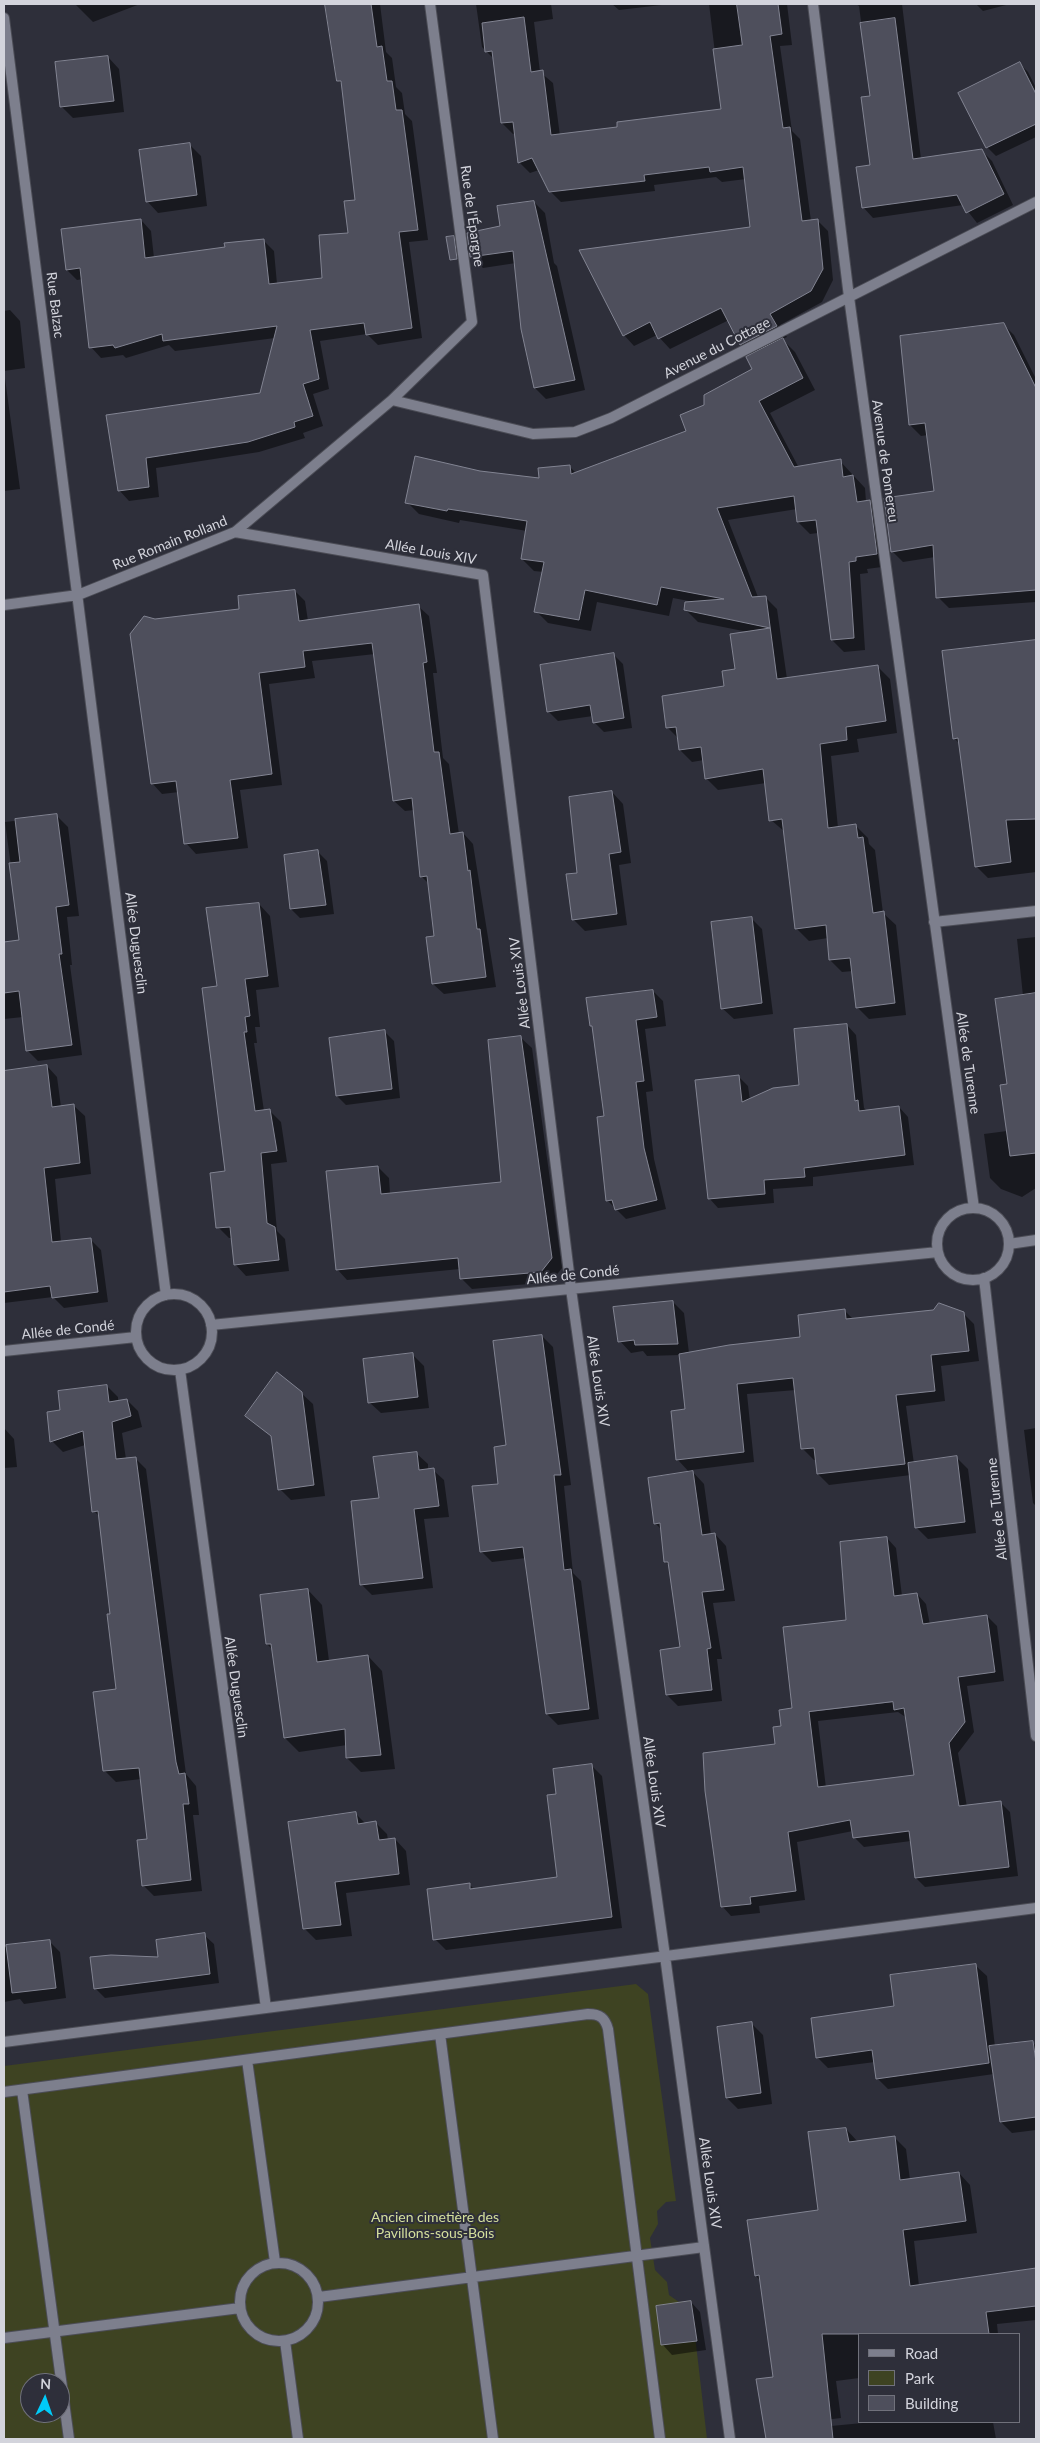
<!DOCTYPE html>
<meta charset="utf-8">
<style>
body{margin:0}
#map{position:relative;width:1040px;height:2443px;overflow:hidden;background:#2e2f3a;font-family:Lato,sans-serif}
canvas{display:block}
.frame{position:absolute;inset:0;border:5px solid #d3d4dc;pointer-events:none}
.legend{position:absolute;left:858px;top:2333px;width:162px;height:90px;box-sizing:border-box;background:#2e2f3a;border:1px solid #70717b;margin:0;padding:6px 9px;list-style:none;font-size:15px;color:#d3d4dc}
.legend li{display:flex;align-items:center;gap:10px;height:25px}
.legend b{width:25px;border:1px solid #70717b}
.north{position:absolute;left:20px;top:2373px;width:50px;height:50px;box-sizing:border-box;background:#2e2f3a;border:1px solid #70717b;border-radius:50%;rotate:3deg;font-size:14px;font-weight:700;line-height:20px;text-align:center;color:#d3d4dc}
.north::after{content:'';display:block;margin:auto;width:18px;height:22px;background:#00cbf9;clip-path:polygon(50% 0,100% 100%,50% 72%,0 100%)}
</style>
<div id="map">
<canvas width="1040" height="2443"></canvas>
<div class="frame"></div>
<ul class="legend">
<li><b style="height:6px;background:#7d7f8d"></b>Road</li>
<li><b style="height:14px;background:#3e4322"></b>Park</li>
<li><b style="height:14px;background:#4e4f5c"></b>Building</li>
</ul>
<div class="north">N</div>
</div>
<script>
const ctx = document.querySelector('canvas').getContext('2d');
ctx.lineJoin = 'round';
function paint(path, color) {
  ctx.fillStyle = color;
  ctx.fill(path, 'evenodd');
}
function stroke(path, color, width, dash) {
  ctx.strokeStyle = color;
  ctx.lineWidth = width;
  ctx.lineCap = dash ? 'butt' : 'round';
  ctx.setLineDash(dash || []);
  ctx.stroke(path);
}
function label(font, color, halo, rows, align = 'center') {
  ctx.font = font + ' Lato,sans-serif';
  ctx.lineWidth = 4;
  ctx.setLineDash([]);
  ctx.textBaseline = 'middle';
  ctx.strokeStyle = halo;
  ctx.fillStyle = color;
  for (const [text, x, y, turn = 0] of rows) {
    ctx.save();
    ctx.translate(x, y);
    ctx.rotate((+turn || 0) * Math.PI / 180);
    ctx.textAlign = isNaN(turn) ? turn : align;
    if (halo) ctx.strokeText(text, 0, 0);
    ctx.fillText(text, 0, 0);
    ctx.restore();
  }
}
paint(new Path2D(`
 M636,1984L648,1994L676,2201L666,2202L657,2211L658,2224L650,2238L655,2270L667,2282L669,2295L679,2302L691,2301L707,2439H4V2066ZM30,2383H60V2413H30Z`), '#3e4322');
paint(new Path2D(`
 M75,4H140L93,22Z
 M326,4H380L386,52L392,58L396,87L402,93L405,114L412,121L428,240L409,242L422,338L378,345L367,334L320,341L329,389L313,394L323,426L303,433L305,438L259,452L156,468L159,497L129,501L119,490L108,416L261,394L275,338L175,351L169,345L126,358L123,355L101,358L91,347L83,279L77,280L67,270L141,220L151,231L154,258L226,248L263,240L274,251L277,284L323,279L349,235L357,201L343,85L338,80Z
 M476,4H551L553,19L534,22L540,72L553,83L560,136L619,128L722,110L709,4H787L792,45L780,46L792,131L800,139L811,221L817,220L828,231L833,280L822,302L780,325L787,337L782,339L795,352L815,390L770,413L799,468L840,461L865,488L866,502L869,501L882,513L889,566L867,569L868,573L860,574L865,650L844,652L832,640L818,533L810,534L798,522L797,509L728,520L758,597H765L777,609L787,679L878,667L890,679L897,733L857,739L859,752L831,756L838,828L856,826L868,838L869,844L875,850L883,913L896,925L906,1015L869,1019L857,1007L853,971L842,972L830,960L828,938L809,941L797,929L785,832L771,820L766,783L718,790L706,778L704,760L692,762L680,750L679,739L667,727L725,687L737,670L748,632L698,622L686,610L694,602L673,598L669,616L597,602L591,631L548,623L536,611L544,572L534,571L522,559L527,531L460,520L459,523L419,514L407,502L480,472L541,480L569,466L576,473L688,431L706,406L754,369L752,355L741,344L729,320L670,349L657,335L634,346L624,335L752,229L746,179L722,182L716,177L654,185L655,191L561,202L550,191L539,170L530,173L519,162L516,133L513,134L502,123L494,59L482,47Z
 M612,4H670L619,10Z
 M856,4H902L921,159L981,150L992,161L1013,205L977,223L963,205L873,218L863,207L872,166L871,97L859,6Z
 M976,4H1010L983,11Z
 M108,57L119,69L124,112L73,118L61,106Z
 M1020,64L1028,72L1036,88V137L996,156L987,147Z
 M190,145L201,156L207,206L158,213L147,201Z
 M534,202L545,213L554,263L557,266L585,390L546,399L535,388L516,263L483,268L472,257L469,234L501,227Z
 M10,310L20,321L25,368L4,371L20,489L4,491V311Z
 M1003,324L1014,335L1036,379V602L949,608L938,597L935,557L903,562L892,551L936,492L928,435L921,436L910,425Z
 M295,591L305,601L308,621L418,606L429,616L437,673H433L443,758L449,764L459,834L463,833L473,844L496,987L444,994L433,984L435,937L429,884L421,876L414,810L405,811L394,801L375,654L312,661L315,678L269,684L282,785L240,790L248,848L196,854L186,843L179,792L162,794L152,783L155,620L241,610Z
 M1032,641L1036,646V872L988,878L976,866L960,744L954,738Z
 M614,655L623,664L632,728L604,732L594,722L593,716L558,721L548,711Z
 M612,792L623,804L631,863L619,865L627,925L585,931L574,920L568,875L579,874Z
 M57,816L68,827L79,916L67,917L72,965H70L82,1055L38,1061L27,1050L23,1017L4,1019V943L21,941L5,822Z
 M318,852L327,861L334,914L300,918L291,909Z
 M259,904L270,916L279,987L256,990L260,1027H255L257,1043H254L264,1111H270L281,1122L287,1162L271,1164L277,1231L285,1239L289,1271L246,1276L235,1264L232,1238H229L218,1227L226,1172L218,987Z
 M751,918L762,929L773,1014L734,1019L722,1008Z
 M1036,937V1188L1022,1197L1001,1189L990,1178L984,1134L1007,1131L1008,1085L1023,996L1017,939Z
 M653,991L663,1001L666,1026L645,1029L653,1091L646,1092L654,1159L666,1209L626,1219L608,1201L606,1118L594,1028L591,1025Z
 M847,1025L856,1035L864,1108L867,1111L899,1107L908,1117L914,1165L813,1177V1186L773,1189L774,1203L718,1208L709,1198L739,1077L748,1086L750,1100L801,1086Z
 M385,1032L394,1041L400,1098L346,1105L337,1096Z
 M521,1038L532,1048L562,1268L551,1282L472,1289L462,1279L460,1269L347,1280L337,1269L378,1167L389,1178L390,1194L502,1184Z
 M47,1066L57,1077L61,1107L74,1106L85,1116L91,1174L55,1179L61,1242L90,1239L101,1250L108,1302L64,1308L53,1297L4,1303V1240L9,1239L4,1187L15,1186L4,1124V1072Z
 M673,1302L684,1313L689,1353L802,1338L844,1310L853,1319L963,1313L974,1324L979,1361L941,1366L945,1401L906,1406L914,1464L957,1458L968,1469L976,1533L928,1539L916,1527L911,1475L829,1485L818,1474L817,1460H814L803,1449L796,1390L747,1394L754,1462L691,1470L704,1484L711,1535L715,1534L726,1546L735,1601L713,1603L722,1659H717L722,1701L678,1706L667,1695L681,1648L670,1566L665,1562L662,1530L655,1523L690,1473L678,1460L686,1410L680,1355L647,1356L643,1351L631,1353L620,1341Z
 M542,1336L553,1347L571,1485L564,1486L573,1573L581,1581L599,1719L558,1725L547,1714L526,1558L492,1562L481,1551Z
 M412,1354L424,1366L429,1408L381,1413L369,1402Z
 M107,1386L118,1397V1401L127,1400L138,1411L142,1427L122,1433L126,1459L135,1458L146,1469L186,1774L196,1786L199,1815H193L202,1891L154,1896L143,1885L148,1840L141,1779L116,1782L105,1771L118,1690L112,1615L100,1517L94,1511L85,1445L63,1452L52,1441L62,1411Z
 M301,1393L313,1404L325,1496L291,1500L280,1489L273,1438L247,1416Z
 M4,1428L14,1439L17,1467L4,1468Z
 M1036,1428V1506L1033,1503L1024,1430Z
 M417,1454L428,1464V1470H433L444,1480L449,1517L424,1519L433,1588L372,1595L362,1585L380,1499Z
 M887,1538L896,1548L902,1596L917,1594L926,1604L930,1625L987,1616L997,1626L1004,1681L967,1686L974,1732L958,1753L967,1807L1000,1802L1010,1812L1018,1876L925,1887L916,1878L911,1841L864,1847L854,1837L853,1831L797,1842L805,1900L759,1906L760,1913L731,1916L722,1906L782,1727L847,1621ZM898,1712L907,1718L916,1776L826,1788L818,1721Z
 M308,1590L322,1605L329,1661L368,1656L382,1671L395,1769L361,1772L347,1758V1745L299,1752L285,1738L273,1650L267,1644Z
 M591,1765L602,1776L622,1928L446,1950L435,1939L469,1884L474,1889L558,1878V1795Z
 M356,1814L366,1824L376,1823L387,1834L388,1840L395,1839L406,1851L410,1885L346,1893L352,1936L316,1940L305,1929Z
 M204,1935L214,1944L219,1983L105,1998L95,1988Z
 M49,1941L60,1952L66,1998L24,2004L20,1999L4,2002V1947Z
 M976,1966L987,1976L995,2047L1032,2042L1036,2046V2130L1012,2133L1001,2122L994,2074L888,2089L877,2078L875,2062L828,2068L817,2057L895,2007Z
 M752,2024L763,2035L772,2104L738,2109L727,2098Z
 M846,2129L858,2142L894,2137L906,2149L910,2180L959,2173L970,2185L977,2233L914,2241L919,2286L1036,2270V2320L997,2324L998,2334H859V2378L836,2381L841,2418L775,2426L774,2378L761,2281L756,2276L819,2212Z
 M691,2302L700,2312L706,2350L672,2355L663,2345L658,2307Z
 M873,2422H993L996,2439H811L810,2428Z`), '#0007');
const building = new Path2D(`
 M325,4H371L377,47L382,46L387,81H392L396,110H402L418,230L399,232L412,328L366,335L364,323L310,330L319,379L303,384L313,416L294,422L295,427L248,442L146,458L149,487L118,491L106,415L260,393L277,326L163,341L162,334L115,348L113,345L89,348L80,268L66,270L61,229L141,219L145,258L225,247L224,243L264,239L269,284L322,278L319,235L348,233L344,201L355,200L341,81H337Z
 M737,4H778L782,34L770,36L783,128L790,127L802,221L818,219L823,269L811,291L770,314L777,326L740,345L721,308L658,339L650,322L623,336L579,250L750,227L743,167L710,172L709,167L644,175L645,181L549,192L532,158L518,163L513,122L501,123L492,51L485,52L482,23L524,17L531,72L543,70L551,135L617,127V122L721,109L713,49L742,45Z
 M895,18L913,159L982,149L1004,194L966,213L957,195L862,208L856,167L870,165L861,97L870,96L860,23Z
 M108,56L114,101L60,107L55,62Z
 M1020,62L1036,94V124L986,148L958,93Z
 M190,143L197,195L146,202L139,150Z
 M534,201L575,380L534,388L521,329L513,251L470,257L467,233L500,226L497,206Z
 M454,236L457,259L450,260L446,237Z
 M1004,323L1036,388V590L936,598L933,545L891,552L884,498L934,491L925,423L909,425L900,336Z
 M783,338L803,378L759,401L794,467L841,459L843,477L853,475L857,502L870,500L877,554L856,557V561L849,562L854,638L831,640L816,520L797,522L794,496L717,508L752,597L766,596L777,679L878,665L886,721L846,727L847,740L820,744L828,828L856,824L858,838L863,837L873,913L884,911L895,1003L856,1008L850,958L829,960L826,925L795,929L782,819L769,821L763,769L705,779L701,747L679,750L676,727L666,728L662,696L724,686L722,671L735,669L730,634L770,628L684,610L685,602L724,599L661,587L657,605L585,590L579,620L534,612L544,562L521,559L527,521L448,509L447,511L405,503L415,456L480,471L539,478L538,468L570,465L571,474L686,431L680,415L704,405V395L752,369L746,357Z
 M295,590L299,621L419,604L427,662L423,663L434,752H439L450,834L463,832L468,871L470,870L477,929H480L486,977L432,984L426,937L434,936L427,876L420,877L412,798L393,801L372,643L303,651L305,667L259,673L272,774L230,780L238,838L184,844L176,781L151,784L130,634L144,616L155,619L239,609L238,596Z
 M1036,640V819L1006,820L1011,862L975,867L958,738L953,739L942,651Z
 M614,653L624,718L593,723L590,705L547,712L540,665Z
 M612,791L621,852L609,854L617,914L572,920L566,874L577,873L569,797Z
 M57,814L69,905L56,907L62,954H59L72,1045L26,1051L19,991L4,993V942L19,940L9,863L20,862L15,819Z
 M318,850L326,905L290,909L284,855Z
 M259,903L268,976L245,979L250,1016L245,1017L247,1032H244L255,1111L270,1109L277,1151L261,1153L267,1223L275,1227L279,1260L234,1265L230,1227L216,1228L210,1173L225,1171L202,988L217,986L206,908Z
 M752,917L762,1003L721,1009L711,922Z
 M653,990L657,1017L636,1020L644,1081L636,1082L644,1148L657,1200L615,1210L612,1200L606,1201L597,1117L604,1116L592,1026H590L586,998Z
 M1036,993V1153L1010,1156L1000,1085L1007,1084L995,999Z
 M847,1024L855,1101L858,1100L859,1111L899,1106L905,1155L804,1168L805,1177L764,1180L765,1194L708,1199L695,1080L739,1075L742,1102L773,1088L799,1085L794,1029Z
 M385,1030L392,1089L336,1096L329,1038Z
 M521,1036L552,1258L541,1272L460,1279L458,1258L336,1270L326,1171L378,1166L381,1194L501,1182L488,1040Z
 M47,1065L52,1107L74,1104L80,1163L44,1168L52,1242L91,1238L98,1292L52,1298L50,1286L4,1292V1071Z
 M673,1301L678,1344L635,1345L634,1340L618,1342L613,1307Z
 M939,1303L964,1312L969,1351L931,1355L935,1391L896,1395L905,1464L817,1474L814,1448L801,1449L793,1378L737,1384L744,1452L676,1460L671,1411L685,1409L679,1354L729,1345L800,1337L798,1315L845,1309L846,1319L933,1310Z
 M542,1335L561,1475H554L564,1570L571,1569L589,1709L546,1714L523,1547L480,1552L472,1486L498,1484L494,1447L506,1445L493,1341Z
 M413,1353L418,1397L368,1403L363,1359Z
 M277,1372L302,1392L314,1485L278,1490L271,1436L245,1416Z
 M107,1385L109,1402L127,1399L131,1416L112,1422L116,1459L136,1457L176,1762L179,1774L185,1773L189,1804H183L191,1880L142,1886L137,1840L147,1839L139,1768L103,1771L93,1692L116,1689L107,1614H110L98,1511L92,1512L83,1431L50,1442L47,1412L60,1410L58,1391Z
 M417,1452L419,1470L434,1468L439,1506L414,1509L423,1578L360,1585L351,1501L379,1498L373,1457Z
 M957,1456L965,1522L915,1528L908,1463Z
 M693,1471L702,1535L715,1533L724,1590L702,1592L711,1648L707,1649L712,1690L666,1695L660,1650L680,1647L668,1562H664L660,1523L654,1524L648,1478Z
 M887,1537L894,1596L917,1593L923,1624L987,1615L995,1672L958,1677L965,1722L949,1743L959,1806L1001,1801L1009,1867L915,1878L909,1831L853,1838L850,1820L788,1832L796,1891L750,1897L751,1904L721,1907L705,1791L703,1753L775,1744L773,1727L781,1726L779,1710L792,1708L783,1627L846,1620L840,1542ZM893,1702L894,1710L904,1708L914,1775L818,1787L809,1712Z
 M308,1589L317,1662L368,1655L381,1755L346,1758L345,1729L284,1738L271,1644H266L260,1595Z
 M592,1764L612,1917L433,1940L427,1889L470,1883V1889L557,1877L547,1795L556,1794L553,1769Z
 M356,1812L358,1824L376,1821L379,1840L395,1838L399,1874L335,1882L341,1925L303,1929L288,1822Z
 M205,1933L210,1974L94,1989L90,1957L111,1955L158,1957L156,1940Z
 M50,1940L56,1988L12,1993L6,1945Z
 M976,1964L989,2063L876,2079L872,2050L816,2058L811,2018L894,2006L890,1975Z
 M752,2022L761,2093L726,2098L717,2027Z
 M1033,2041L1036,2062V2117L1000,2122L989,2046Z
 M846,2128L849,2142L895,2136L900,2180L959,2172L966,2221L903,2230L910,2286L1036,2268V2306L986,2312L989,2334H822L833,2439H766L756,2379L773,2377L759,2275L755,2276L747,2220L818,2210L808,2132Z
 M691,2301L697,2341L661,2345L656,2306Z`);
paint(building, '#4e4f5c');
stroke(building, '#828492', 1);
const lane = new Path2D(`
 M440,2034L493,2439
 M247,2060L275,2262
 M22,2090L69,2439
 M4,2092L588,2014C600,2014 605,2018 608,2029L660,2439
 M240 2302a39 39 0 1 1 78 0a39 39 0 1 1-78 0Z
 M319,2297L704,2247
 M4,2338L240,2308
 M285,2341L298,2439`);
const street = new Path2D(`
 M813,4L849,297L974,1208
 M4,18L166,1295
 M392,400L533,434L575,432L611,418L1036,202
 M235,532L483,575L571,1289L665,1956L730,2439
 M4,605L78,595L235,532L392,400L472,322L430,4
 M934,922L1036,911
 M937 1244a36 36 0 1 1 72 0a36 36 0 1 1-72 0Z
 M1009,1244L1036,1240
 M984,1278L1036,1736
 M136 1332a38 38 0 1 1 76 0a38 38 0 1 1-76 0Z
 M211,1325L938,1252
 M4,1351L136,1337
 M180,1370L266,2008
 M4,2042L1036,1908`);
stroke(lane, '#4b4c55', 12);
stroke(street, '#4b4c55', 12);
stroke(lane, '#7d7f8d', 10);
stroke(street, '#7d7f8d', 10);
label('14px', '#d3d4dc', '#2e2f3a', [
 ["Rue de l'Épargne",472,216,82],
 ["Rue Balzac",55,305,83],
 ["Avenue du Cottage",717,348,-27],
 ["Avenue de Pomereu",885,461,82],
 ["Rue Romain Rolland",170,543,-22],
 ["Allée Louis XIV",431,552,10],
 ["Allée Duguesclin",136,943,83],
 ["Allée Louis XIV",520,983,-97],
 ["Allée de Turenne",968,1063,82],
 ["Allée de Condé",573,1275,-6],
 ["Allée de Condé",68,1330,-6],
 ["Allée Louis XIV",598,1381,82],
 ["Allée de Turenne",997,1509,-96],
 ["Allée Duguesclin",236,1687,82],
 ["Allée Louis XIV",654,1782,82],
 ["Allée Louis XIV",710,2183,82]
]);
label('14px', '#d4df9c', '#2e2f3a', [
 ["Ancien cimetière des",435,2217],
 ["Pavillons-sous-Bois",435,2233]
]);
</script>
